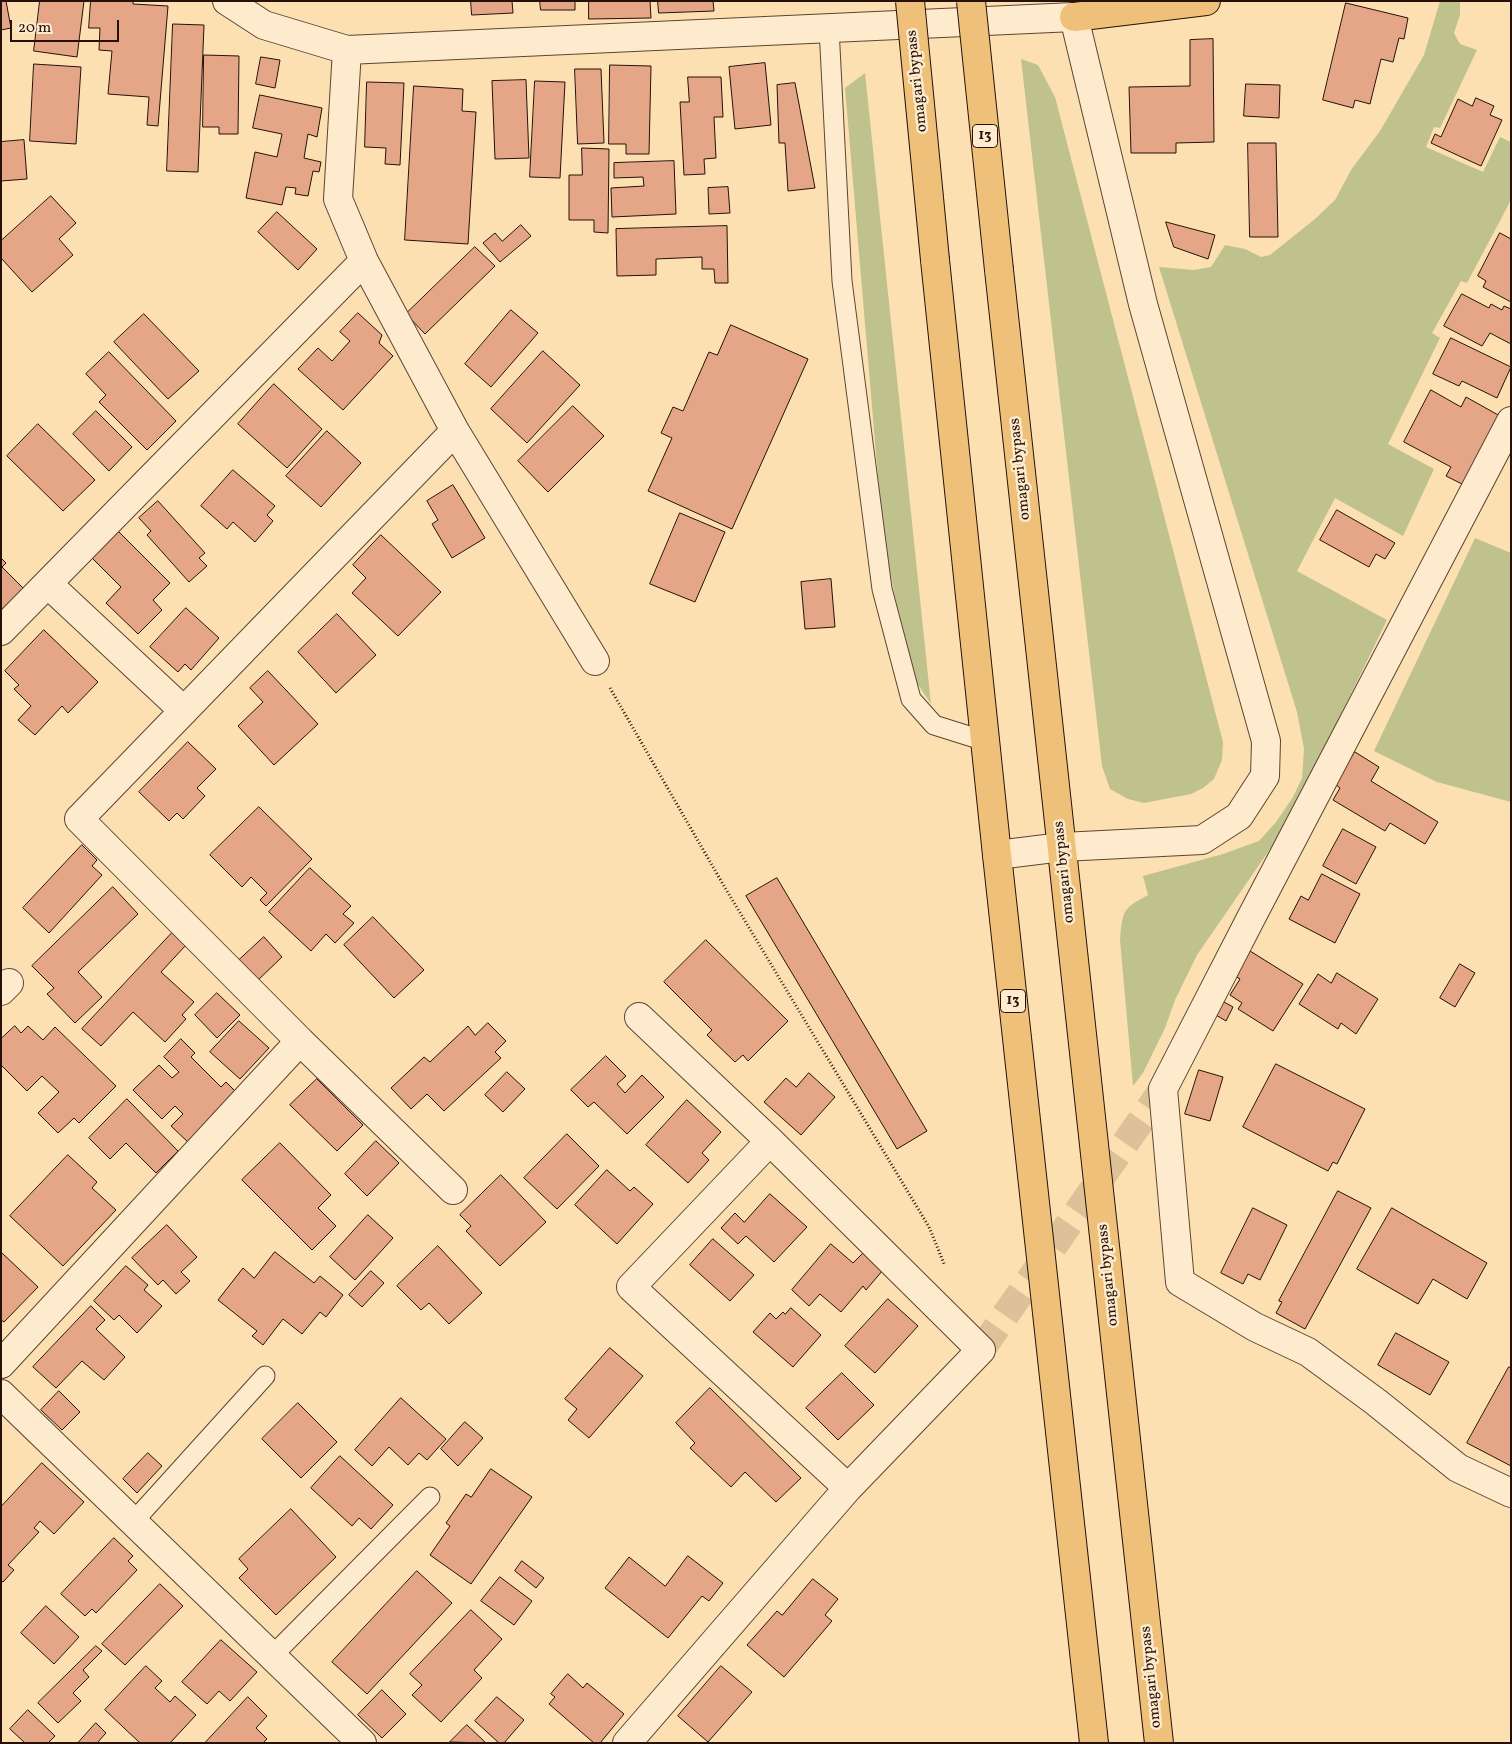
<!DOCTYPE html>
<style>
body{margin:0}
#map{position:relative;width:1512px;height:1744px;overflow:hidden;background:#fde0b2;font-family:Vollkorn,serif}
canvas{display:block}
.frame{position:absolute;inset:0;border:2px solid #251108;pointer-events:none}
.scale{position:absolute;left:10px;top:20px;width:109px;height:22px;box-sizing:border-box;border:2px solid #251108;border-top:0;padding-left:6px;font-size:15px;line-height:18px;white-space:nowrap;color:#251108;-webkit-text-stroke:4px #feebcd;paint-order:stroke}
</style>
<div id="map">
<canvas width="1512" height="1744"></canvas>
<div class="frame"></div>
<div class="scale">20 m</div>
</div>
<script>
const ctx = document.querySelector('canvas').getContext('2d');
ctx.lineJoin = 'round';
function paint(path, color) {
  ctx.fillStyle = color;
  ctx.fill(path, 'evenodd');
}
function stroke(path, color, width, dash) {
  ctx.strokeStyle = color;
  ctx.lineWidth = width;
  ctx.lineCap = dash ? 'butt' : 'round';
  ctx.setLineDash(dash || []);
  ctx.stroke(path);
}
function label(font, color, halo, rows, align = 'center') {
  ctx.font = font + ' Vollkorn,serif';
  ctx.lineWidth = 5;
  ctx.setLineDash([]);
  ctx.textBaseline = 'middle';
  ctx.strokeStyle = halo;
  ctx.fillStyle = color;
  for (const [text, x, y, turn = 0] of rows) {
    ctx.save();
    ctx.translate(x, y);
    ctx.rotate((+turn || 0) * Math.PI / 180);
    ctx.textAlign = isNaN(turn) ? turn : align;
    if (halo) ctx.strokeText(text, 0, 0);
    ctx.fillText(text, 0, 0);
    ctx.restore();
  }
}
paint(new Path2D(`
 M1440,1H1460V15L1454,33L1460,44L1477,50L1440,128L1434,127L1426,147L1483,172L1500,137L1511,142V200L1467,283L1461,281L1432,333L1440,338L1388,444L1434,469L1403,536L1335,498L1297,571L1387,620L1288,823L1197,955L1175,1000L1165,1028L1143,1073L1133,1086L1120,940C1123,910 1122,909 1148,895L1143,876L1223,854L1259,841L1276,822L1293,797L1302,778L1304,749L1297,712L1159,267L1194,270L1211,267L1225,245L1245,249L1261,257L1270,255L1315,219L1335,200L1351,170L1380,131L1424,55Z
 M1021,59L1038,65L1055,97L1223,742L1222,760L1214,779L1203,788L1191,794L1144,803L1128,799L1110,789L1102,766Z
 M865,73L931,704L915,680L907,659L883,536L845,88Z
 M1475,538L1511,553V802L1437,782L1374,751Z`), '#bfc28d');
const building = new Path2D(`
 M1,1H6L11,28L1,30Z
 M40,1H84L77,57L34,51Z
 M91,1H133V4L168,6L158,126L147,125L149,97L108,94L112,51L99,50L100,28H89Z
 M471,1H512L513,13L472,15Z
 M540,1H575V10H541Z
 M589,1H650L651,18L589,19Z
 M658,1H713L714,11L659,13Z
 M1346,3L1408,18L1404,39L1399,38L1393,62L1381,59L1370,104L1355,100L1353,108L1323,100Z
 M173,24L204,25L198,172L167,171Z
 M1213,39L1214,142L1176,143V153H1131L1129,87L1190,86V40Z
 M204,55L239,56L238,134H219V127H203Z
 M261,57L280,60L275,88L256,84Z
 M765,63L771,125L735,129L729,67Z
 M34,64L81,67L76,144L30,141Z
 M610,65L651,66L649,154H626V144H609Z
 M575,69H601L604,143L578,144Z
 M688,77H721L723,117H714L716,158L704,159L705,174L684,175L680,102H689Z
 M526,80L529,158L495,159L492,81Z
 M535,81L565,82L560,178L530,177Z
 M367,82L404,83L400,165L385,164L386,148L365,147Z
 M795,83L815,188L788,191L785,143H779L777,85Z
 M1246,84L1280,85L1279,118L1244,116Z
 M414,86L463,89L462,111L476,112L468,244L405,240Z
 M260,95L322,108L317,137L308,134L304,158L321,162L319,172L313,171L308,196L295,194L296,188L286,187L282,205L246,198L255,152L277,157L282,134L253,128Z
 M1476,98L1494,106L1490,115L1502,120L1481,166L1431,143L1435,134L1441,137L1458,99L1472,106Z
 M24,140L27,179L1,181V142Z
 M1248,143H1276L1278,237H1250Z
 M582,148L609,149L608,233L594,232V220H569V175H582Z
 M674,161L676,214L612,217L611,188L644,186L643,177L614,178V163Z
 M728,187L730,213L709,214L708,188Z
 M51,196L76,223L59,239L73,255L32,292L1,258V241Z
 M277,212L317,249L298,270L258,232Z
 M1166,222L1215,235L1208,259L1174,247Z
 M521,225L531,236L500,262L483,243L495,233L502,241Z
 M727,226L728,283H715L714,269H702V257L656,259V275L617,276L616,229Z
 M1500,233L1511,239V302L1483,287L1486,281L1478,276Z
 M475,247L495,266L425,334L406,314Z
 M1462,294L1489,308L1491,304L1502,310L1504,306L1511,309V344L1490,333L1482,346L1444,326Z
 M511,310L538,333L491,387L465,364Z
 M358,313L382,335L379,343L393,356L343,410L298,369L318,348L332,361L350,341L340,332Z
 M144,314L199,371L168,399L114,342Z
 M731,325L808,359L732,529L648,491L672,438L661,433L673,407L683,411L709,352L717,355Z
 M1451,338L1511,367L1497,398L1462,381L1459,386L1433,374Z
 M543,351L580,385L527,443L491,409Z
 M109,352L176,421L147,450L99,402L106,395L86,374Z
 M274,384L322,429L287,468L238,424Z
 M1431,390L1461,407L1466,397L1500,416L1464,485L1446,476L1451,467L1404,442Z
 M573,406L604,436L548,492L518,461Z
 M96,411L132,447L109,471L73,434Z
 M38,424L95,480L63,511L7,456Z
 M327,431L361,463L321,507L286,476Z
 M233,470L275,506L267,515L273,521L255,542L233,522L227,529L201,506Z
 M453,485L485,538L452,558L432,524L438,520L427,501Z
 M158,501L205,553L199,558L207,566L189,582L147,535L151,531L139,518Z
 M1337,510L1395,543L1385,559L1376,554L1369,567L1320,540Z
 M680,513L725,532L695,602L650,584Z
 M117,530L170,583L153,600L162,610L138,634L106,603L121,587L91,557Z
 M381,535L441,592L398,636L352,593L366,578L353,565Z
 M1,558L6,563L2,567L25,590L1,613Z
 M831,579L835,627L805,629L801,582Z
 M186,608L219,638L191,670L185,664L178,672L150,647Z
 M337,614L376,655L336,693L298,652Z
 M44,630L98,682L68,713L62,706L35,735L18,720L31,706L14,689L19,685L5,671Z
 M268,671L318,724L274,765L238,726L263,702L250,688Z
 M188,742L216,769L197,788L205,796L183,819L177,813L169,821L139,792Z
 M1355,752L1379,767L1371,781L1438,822L1425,844L1390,823L1385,831L1333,800L1340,788L1335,784Z
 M259,807L312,859L266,906L260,900L267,893L251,877L242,887L210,855Z
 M1343,829L1376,847L1356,884L1323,866Z
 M82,845L97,860L92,866L102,875L49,933L23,908Z
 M310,868L351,906L343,914L354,923L335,943L326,934L311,951L269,912Z
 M1322,874L1360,894L1335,943L1289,919L1301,896L1308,900Z
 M777,878L927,1131L897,1149L746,896Z
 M113,887L138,914L78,972L102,997L75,1023L47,994L54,988L32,966Z
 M373,917L424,970L394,998L344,945Z
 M172,933L186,945L161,972L194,1002L182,1015L186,1019L165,1042L133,1012L101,1046L82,1029Z
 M264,937L282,957L256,982L237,962Z
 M706,940L788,1021L748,1061L743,1055L735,1062L707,1035L712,1030L664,982Z
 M1250,951L1303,984L1273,1031L1238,1009L1242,1003L1230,995L1240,979L1235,976Z
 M1460,964L1475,973L1455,1007L1440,998Z
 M1337,973L1378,999L1356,1034L1341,1023L1338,1029L1299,1004L1318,974L1331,983Z
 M217,993L240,1015L217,1038L195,1015Z
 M1224,1002L1233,1007L1226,1021L1216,1015Z
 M239,1021L269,1048L240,1079L210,1052Z
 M488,1023L506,1041L495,1052L501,1058L444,1111L427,1094L411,1109L391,1088L424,1057L430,1062L468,1026L475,1035Z
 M15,1026L21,1033L28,1026L43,1040L55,1027L116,1086L79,1123L74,1118L58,1133L38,1113L59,1092L42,1076L27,1091L1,1065V1039Z
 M181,1039L195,1053L191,1057L221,1087L226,1082L239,1095L190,1144L171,1126L183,1114L175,1106L162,1119L133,1090L159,1065L172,1078L179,1072L164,1057Z
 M606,1056L626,1076L617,1084L625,1093L642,1075L664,1097L627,1134L594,1102L588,1107L571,1090Z
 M1276,1064L1365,1109L1337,1164L1333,1162L1328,1171L1243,1127Z
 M1199,1070L1223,1077L1210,1121L1185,1114Z
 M507,1072L525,1089L503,1112L485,1095Z
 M809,1073L835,1097L801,1135L764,1102L786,1078L796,1087Z
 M317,1079L363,1125L337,1151L290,1105Z
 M127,1099L178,1151L156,1173L126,1143L110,1159L89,1138Z
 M687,1100L721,1132L702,1153L709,1160L688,1183L646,1145Z
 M567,1134L599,1166L557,1209L524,1178Z
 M376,1141L399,1163L367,1196L345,1174Z
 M280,1143L331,1195L318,1208L336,1226L312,1250L242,1180Z
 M68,1155L97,1182L92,1188L116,1210L63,1266L10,1216Z
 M607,1170L630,1191L634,1187L653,1204L617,1244L575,1205Z
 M501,1175L546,1222L500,1266L466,1231L471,1226L460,1215Z
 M1338,1191L1371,1208L1305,1329L1276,1313L1282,1302L1279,1301Z
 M770,1194L807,1227L774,1262L746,1236L738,1244L721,1228L735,1213L744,1222Z
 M1253,1208L1287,1225L1260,1280L1248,1274L1243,1284L1221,1273Z
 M1392,1208L1487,1263L1467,1299L1433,1279L1418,1304L1357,1269Z
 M368,1215L393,1238L355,1280L330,1257Z
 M167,1225L197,1257L181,1272L190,1281L176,1294L163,1280L158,1285L132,1258Z
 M713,1239L754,1275L730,1301L690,1265Z
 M831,1244L853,1263L863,1253L883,1270L866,1290L863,1286L841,1312L820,1294L809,1306L792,1290Z
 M438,1246L482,1293L449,1324L429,1303L421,1310L397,1286Z
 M1,1252L38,1287L4,1322L1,1320Z
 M275,1252L314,1283L320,1276L343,1295L326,1317L320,1312L302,1334L283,1319L263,1345L252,1336L257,1331L218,1300L243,1268L254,1278Z
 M126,1266L148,1285L144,1290L162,1306L137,1333L119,1315L114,1320L94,1301Z
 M371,1271L384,1283L362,1307L349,1295Z
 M888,1299L918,1326L875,1373L845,1346Z
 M91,1306L105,1320L96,1329L125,1357L104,1380L82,1361L56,1388L33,1367Z
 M791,1308L821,1335L793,1367L753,1332L770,1313L776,1319L783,1312L785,1314Z
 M1396,1333L1449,1362L1430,1395L1378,1365Z
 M610,1348L643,1376L589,1438L568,1420L577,1409L565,1399Z
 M1509,1367L1511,1368V1466L1467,1443Z
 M842,1373L874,1405L838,1440L806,1408Z
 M710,1388L801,1478L776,1502L745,1472L731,1487L690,1448L695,1443L676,1423Z
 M59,1391L80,1412L62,1430L41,1410Z
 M401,1398L446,1439L427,1460L419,1453L408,1465L389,1447L372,1466L355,1450Z
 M298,1403L337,1442L301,1478L262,1439Z
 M465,1422L483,1438L458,1466L441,1449Z
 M148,1453L162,1466L137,1493L123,1479Z
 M340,1456L393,1505L371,1529L359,1518L352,1526L311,1488Z
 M42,1463L84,1502L54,1534L40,1521L34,1528L39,1532L8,1565L14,1570L3,1582L1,1581V1507Z
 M491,1469L532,1497L471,1584L430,1555L450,1526L446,1523L466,1494L471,1497Z
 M291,1509L336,1557L276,1615L239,1578L248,1569L239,1559Z
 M114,1538L133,1556L128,1561L137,1570L96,1613L92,1609L85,1616L61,1594Z
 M688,1556L723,1583L709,1601L702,1596L668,1638L605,1588L629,1557L665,1586Z
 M522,1561L544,1578L536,1588L515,1571Z
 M417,1571L452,1603L367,1694L332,1662Z
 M500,1577L532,1601L514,1625L481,1601Z
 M813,1579L838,1599L825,1615L832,1621L784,1677L747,1645L777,1611L782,1615Z
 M160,1584L183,1606L125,1665L102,1644Z
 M46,1606L79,1637L54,1664L21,1633Z
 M471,1610L502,1639L474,1670L482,1678L441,1722L412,1695L422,1685L410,1674Z
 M221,1640L257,1672L230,1701L219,1691L207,1704L182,1682Z
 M96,1646L102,1651L83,1670L89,1677L73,1693L81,1701L58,1723L38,1703Z
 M146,1666L162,1681L155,1688L170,1702L175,1696L196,1715L170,1743H140L105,1710Z
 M721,1666L752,1692L708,1742L678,1716Z
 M568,1674L583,1688L587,1683L624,1714L600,1743H594L549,1704L555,1697L551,1694Z
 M382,1690L406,1714L382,1738L358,1715Z
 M248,1697L267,1716L256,1728L267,1739L263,1743H205Z
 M497,1697L524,1720L504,1743H499L475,1721Z
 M28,1710L55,1736L48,1743H25L10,1729Z
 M96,1723L106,1733L97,1743H78Z
 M467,1725L486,1743L450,1742Z`);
paint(building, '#e5a687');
stroke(building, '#251108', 1);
stroke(new Path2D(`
 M981,1350L1163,1089`), '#ddc198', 28, [28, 14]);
const service = new Path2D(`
 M829,28L842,281L882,589L911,699L934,725L985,741
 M133,1522L265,1376
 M272,1656L430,1497`);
const minor = new Path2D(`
 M227,1L264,25L347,50L1074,17
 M347,50L338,199L364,261L455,431L595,661
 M1511,421L1252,916L1163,1089L1180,1282L1255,1327L1308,1352L1376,1402L1458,1468L1511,1493
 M48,584L184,711
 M1,631L364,261
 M1,991L9,983
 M639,1017L770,1141
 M300,1041L79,819L455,431
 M1,1364L300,1041L453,1190
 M1,1394L362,1743
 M627,1743L848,1488L981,1350L770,1141L631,1287L848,1488`);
const tertiary = new Path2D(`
 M997,855L1062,847L1202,840L1239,816L1265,776L1266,741L1143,304L1074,17`);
const primary = new Path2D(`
 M1074,17L1206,1`);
const trunk = new Path2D(`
 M935,260L997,855L1094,1743
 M999,270L1159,1743`);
stroke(service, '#5b4532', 21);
stroke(minor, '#5b4532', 30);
stroke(tertiary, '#5b4532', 30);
stroke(primary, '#251108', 30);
stroke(trunk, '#251108', 30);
stroke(new Path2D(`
 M610,688L724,886L929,1227L945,1266`), '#251108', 3, [1, 2.5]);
stroke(service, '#feebcd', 19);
stroke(minor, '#feebcd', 28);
stroke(tertiary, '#feebcd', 28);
stroke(primary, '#eec079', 28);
stroke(trunk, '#eec079', 28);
const trunkBridge = new Path2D(`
 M910,1L935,260
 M971,1L999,270`);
stroke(trunkBridge, '#251108', 30, []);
stroke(trunkBridge, '#eec079', 28);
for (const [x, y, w] of [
 [985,136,25],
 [1013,1001,25]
]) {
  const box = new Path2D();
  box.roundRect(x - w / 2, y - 11.5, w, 23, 4);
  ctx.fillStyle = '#feebcd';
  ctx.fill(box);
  stroke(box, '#251108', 1);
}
label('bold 14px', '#251108', null, [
 ["13",985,136],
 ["13",1013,1001]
]);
label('15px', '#251108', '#feebcd', [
 ["omagari bypass",918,81,-96],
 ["omagari bypass",1021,469,-96],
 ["omagari bypass",1065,872,-96],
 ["omagari bypass",1109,1275,-96],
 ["omagari bypass",1152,1677,-96]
]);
</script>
